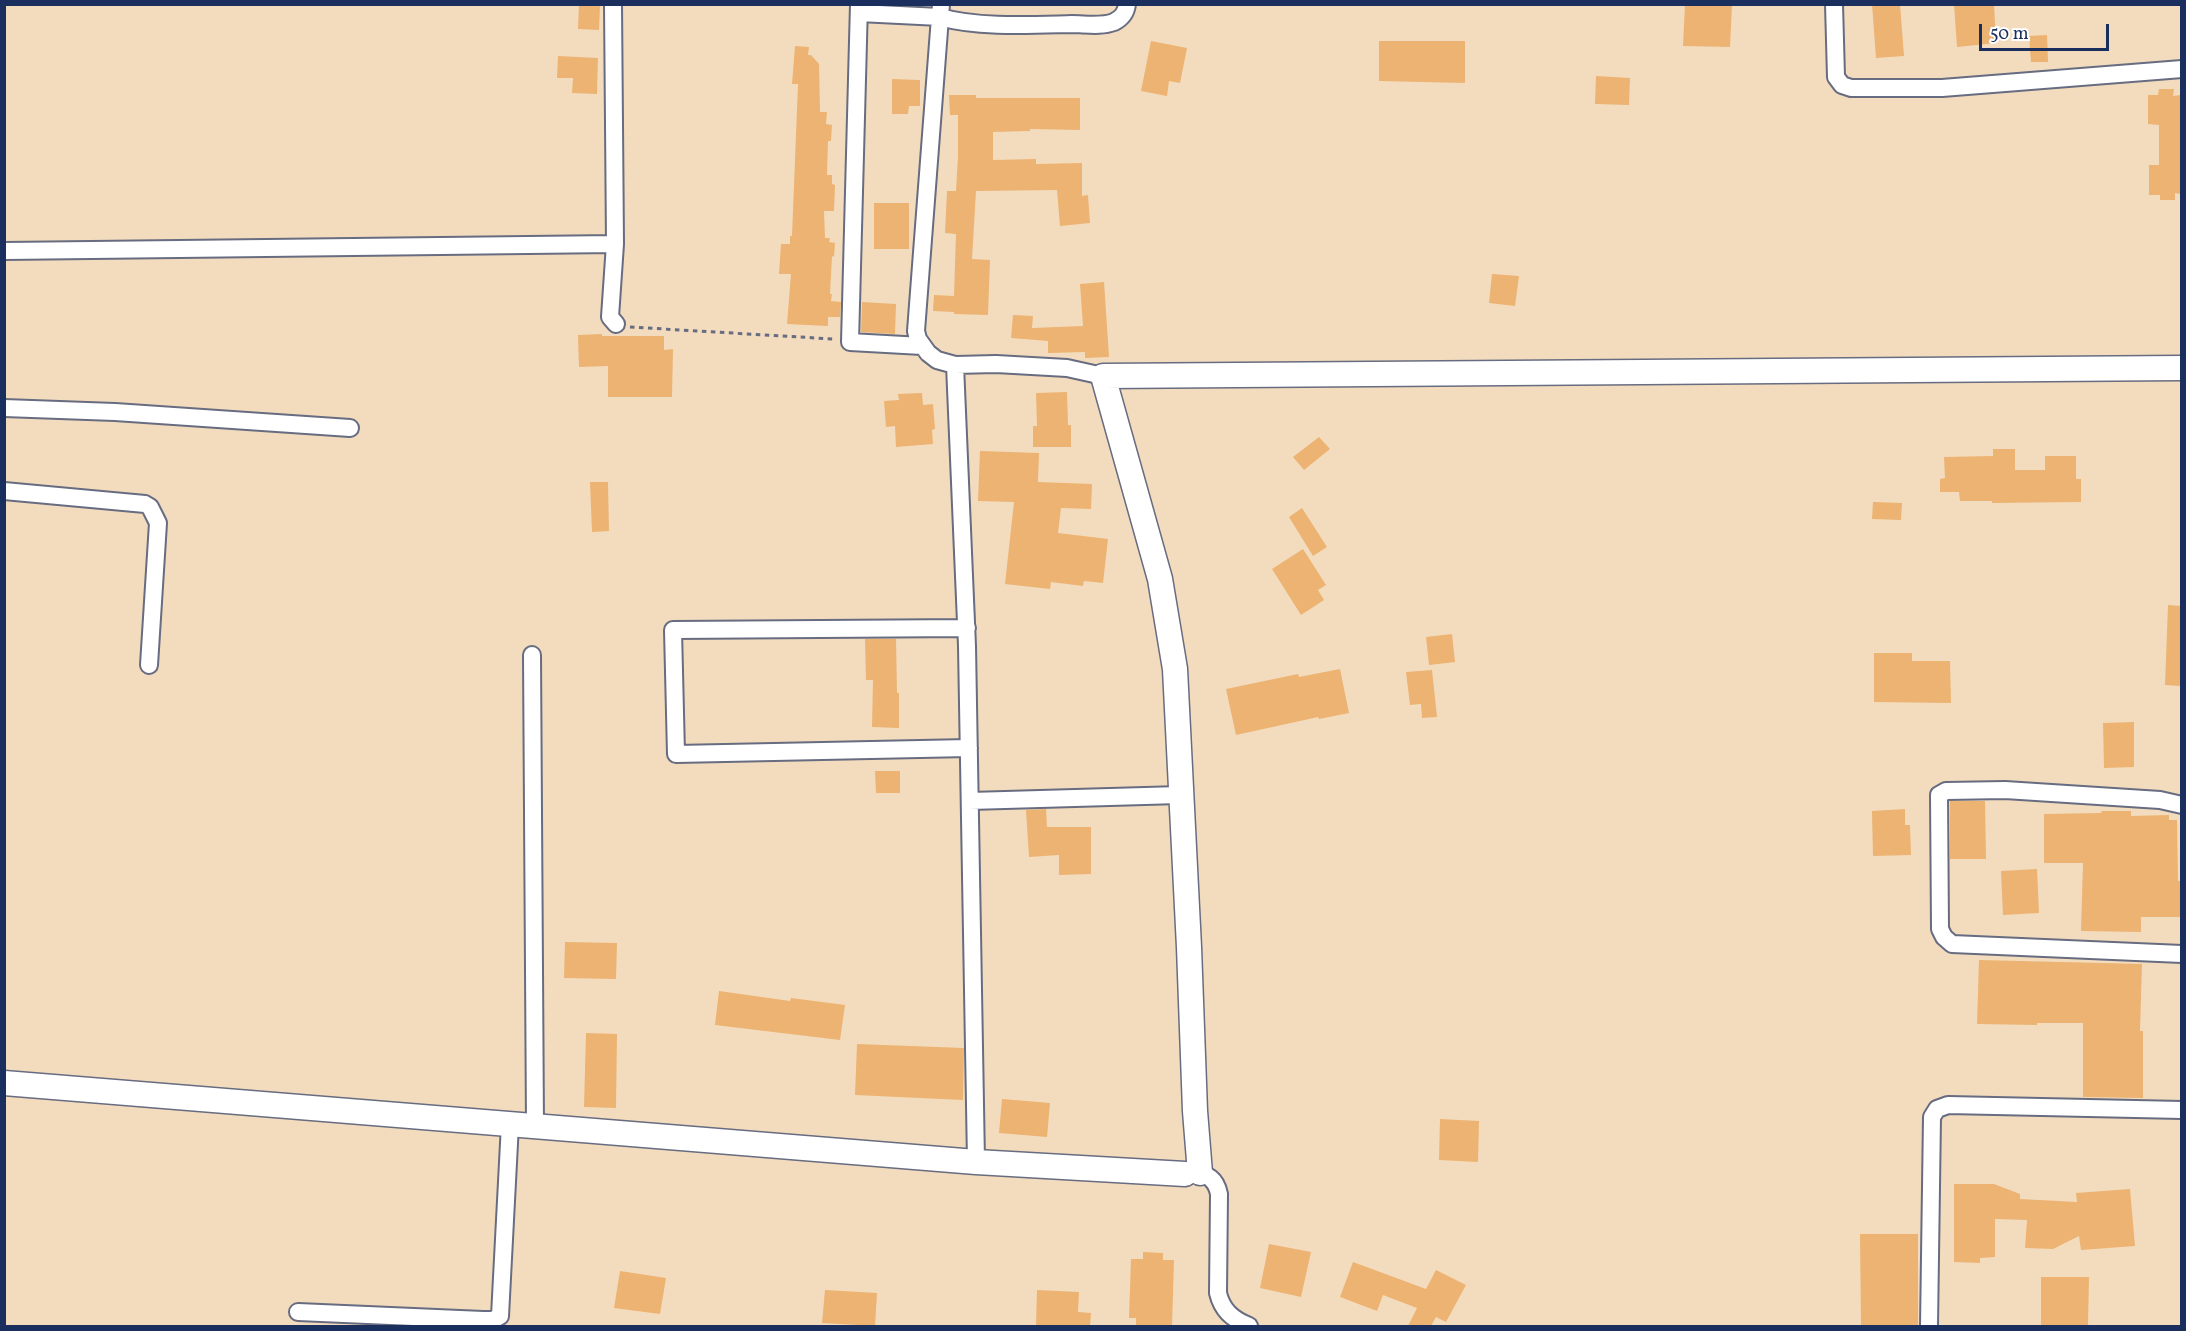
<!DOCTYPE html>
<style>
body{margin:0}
#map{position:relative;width:2186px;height:1331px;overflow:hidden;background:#f3dcbe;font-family:Vollkorn,serif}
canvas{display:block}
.frame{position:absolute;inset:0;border:6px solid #1b2f5e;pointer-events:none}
.scale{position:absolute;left:1979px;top:24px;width:130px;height:27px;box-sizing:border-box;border:3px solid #1b2f5e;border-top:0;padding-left:8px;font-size:18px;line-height:21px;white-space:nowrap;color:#1b2f5e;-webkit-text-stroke:4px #fff;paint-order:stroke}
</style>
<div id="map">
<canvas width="2186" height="1331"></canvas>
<div class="frame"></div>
<div class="scale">50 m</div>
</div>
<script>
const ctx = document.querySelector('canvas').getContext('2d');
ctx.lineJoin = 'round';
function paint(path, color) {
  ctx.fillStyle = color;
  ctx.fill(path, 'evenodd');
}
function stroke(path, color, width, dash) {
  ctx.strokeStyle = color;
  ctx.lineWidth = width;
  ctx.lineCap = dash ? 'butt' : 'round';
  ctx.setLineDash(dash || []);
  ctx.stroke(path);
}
paint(new Path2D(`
 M579,4H600L599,30L578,29Z
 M1685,4H1732L1730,47L1683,46Z
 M1872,4H1900L1904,56L1876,58Z
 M1954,4H1994L1996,43L1957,47Z
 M2047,35L2048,62H2031L2029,36Z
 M1151,41L1187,48L1180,83L1169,81L1167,96L1141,91Z
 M1379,41H1465V83L1379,81Z
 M795,46L809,47L808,55H811L819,64L820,112H827L826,124L832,125L831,141H828L827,175H832V184L835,185L834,211H824L825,238H830L829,242L835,243L834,257L832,256L830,294H832L831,301L841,302L840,317H828V326L787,324L791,274H779L781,244H790V236H792L798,84H792Z
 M558,56L598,58L597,94L572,93L573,78H557Z
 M1596,76L1630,78L1629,105L1595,104Z
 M892,79L920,80V106H909L908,114H892Z
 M2159,89H2174L2173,96L2181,95V194L2175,193V200H2160V195H2149V165H2159V125L2148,124V95H2158Z
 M949,95H976V98H1080V130L1030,129V131L993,132V160L1036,159V164L1082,163V196L1088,195L1090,223L1060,226L1057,190L976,191L972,259L990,260L988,315L954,314V312L933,311L934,295L954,296L956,234L945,233L947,191H956L958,156V115H950Z
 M874,203H909V249H874Z
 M1492,274L1519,276L1515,306L1489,303Z
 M1104,282L1109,357L1085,358V352L1048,353V341L1011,338L1013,315L1033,316L1032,328L1083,326L1080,284Z
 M862,302L896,304L895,334L861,332Z
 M602,334V336H664V350L673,349L672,397H608V366L579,367L578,335Z
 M1067,392L1068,425H1071V447H1033V426H1037L1036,393Z
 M922,393L923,405L933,404L935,429L932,430L933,444L896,447L895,426L886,427L884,401L899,400L898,394Z
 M1319,437L1330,449L1304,470L1293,457Z
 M1993,449H2015V470H2045V456H2076V479H2081V502L1992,503V501H1960L1959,492H1940V479L1945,478L1944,457L1993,456Z
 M980,451L1039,453L1038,482L1092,484L1091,509L1061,508L1058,533L1108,539L1103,583L1084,581L1083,586L1051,582L1050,589L1005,584L1014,502L978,501Z
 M590,482H608L609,531L592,532Z
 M1873,502L1902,503L1901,520L1872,519Z
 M1302,508L1327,547L1313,556L1289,517Z
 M1303,549L1326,585L1318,590L1324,600L1301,615L1272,569Z
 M2168,605L2181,606V686L2165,685Z
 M1452,634L1455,662L1429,665L1426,637Z
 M865,639H896L897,693H899V728L872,727L873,680H866Z
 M1874,653H1912V661H1950L1951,703L1874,702Z
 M1340,669L1349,713L1319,719L1318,717L1236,735L1226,689L1298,674L1299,677Z
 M1432,670L1437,717L1422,718L1421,704L1410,705L1406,672Z
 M2134,722V767L2104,768L2103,723Z
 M875,771H900V793H876Z
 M1950,801H1985L1986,859H1950Z
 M1046,809L1047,827H1091V874L1059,875V855L1029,857L1026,810Z
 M1905,809V825H1910L1911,855L1873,856L1872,811Z
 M2102,811H2131V816L2169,815V820H2177L2178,881H2181V917H2141V932L2081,931L2083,863H2044V814L2101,813Z
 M2037,869L2039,913L2003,915L2001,871Z
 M565,942L617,943L616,979L564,978Z
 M1979,960L2142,964L2140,1031H2143V1098L2083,1097V1023H2037V1025L1977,1024Z
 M719,991L790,1001L791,998L845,1005L840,1040L715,1025Z
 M586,1033L617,1034L616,1108L584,1107Z
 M857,1044L964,1048L963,1100L855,1095Z
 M1002,1099L1050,1103L1047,1137L999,1133Z
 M1440,1119L1479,1121L1478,1162L1439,1160Z
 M1954,1184H1994L2020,1194V1199L2077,1202L2076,1193L2130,1189L2135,1246L2081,1250L2079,1236L2053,1249L2025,1248L2027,1220L1995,1219V1257L1980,1258V1263L1954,1262Z
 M1860,1234H1918V1326H1861Z
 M1269,1244L1311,1252L1301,1297L1260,1288Z
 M1143,1252L1163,1253V1260H1174L1172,1326H1136V1318H1129L1131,1259H1143Z
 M1353,1262L1426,1289L1436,1270L1466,1285L1446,1322L1436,1317L1431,1326H1408L1417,1308L1383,1295L1377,1311L1340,1297Z
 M620,1271L666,1278L660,1314L614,1308Z
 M2041,1277H2089L2088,1326H2041Z
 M825,1290L877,1293L875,1326L822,1323Z
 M1037,1290L1079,1292L1078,1312L1091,1313L1090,1326H1036Z`), '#ecb372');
const street = new Path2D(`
 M613,4L615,244L610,317L616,324
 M859,4L850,342L922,346
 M941,4L916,331L918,339L928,353L937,360L955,365L996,364L1067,368L1103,376
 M1834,4L1836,77L1842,85L1851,88H1942L2182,69
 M859,13L940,17C978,28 1031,25 1072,24C1085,24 1101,27 1114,22C1122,18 1126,13 1127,4
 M4,251L615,244
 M955,365L967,646L976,1162
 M4,408L115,412L350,428
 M4,491L145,504L150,507L158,523L149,665
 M967,628L673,630L676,754L969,748
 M532,655L535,1126
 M970,801L1180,795
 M2182,805L2160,800L2005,790L1946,791L1939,795L1940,929L1944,937L1952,944L2182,954
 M1192,1173C1207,1173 1216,1179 1219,1194L1218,1293C1222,1310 1232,1319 1249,1326
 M298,1312L483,1320H493L500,1316L510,1124
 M1929,1326L1932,1117L1937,1109L1948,1105L2182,1110`);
const secondary = new Path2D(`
 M4,1083L976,1162L1185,1174
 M1200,1173L1195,1111L1189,947L1175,669L1160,579L1103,376L2182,368`);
stroke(street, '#676c80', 20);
stroke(secondary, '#676c80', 27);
stroke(new Path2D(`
 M630,327L833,339`), '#676c80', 3, [4.5, 4.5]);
stroke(street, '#fff', 16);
stroke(secondary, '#fff', 24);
</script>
